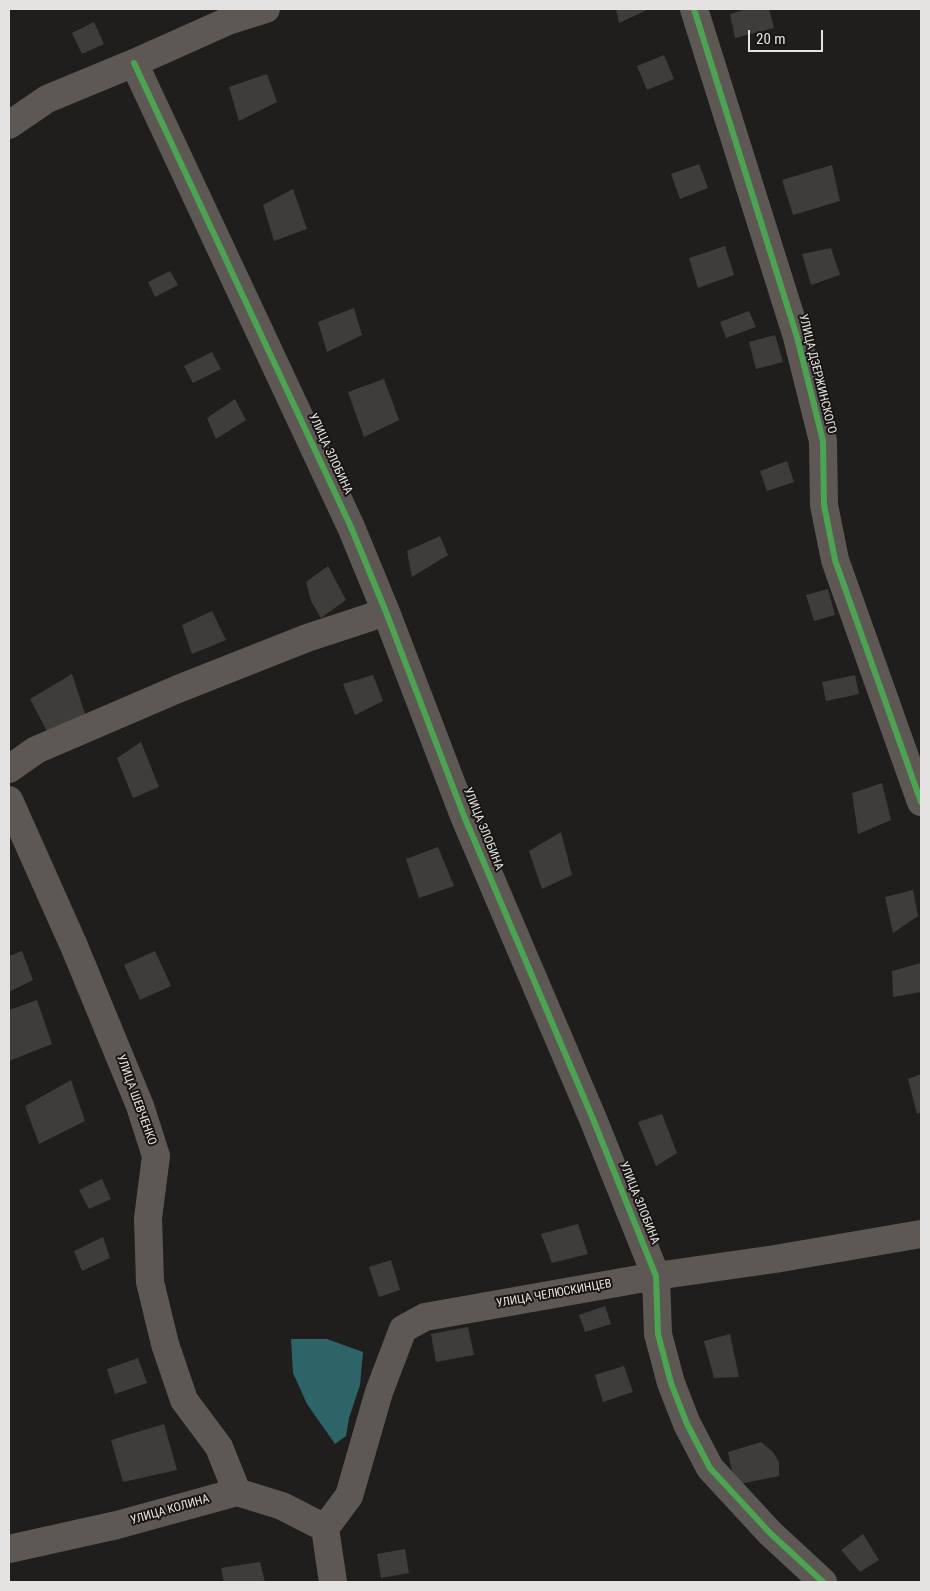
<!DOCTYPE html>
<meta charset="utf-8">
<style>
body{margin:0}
#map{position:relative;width:930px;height:1591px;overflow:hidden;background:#201e1d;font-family:"Roboto Condensed",sans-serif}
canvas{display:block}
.frame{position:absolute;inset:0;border:10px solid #e5e3e1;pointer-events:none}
.scale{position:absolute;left:748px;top:30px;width:75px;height:22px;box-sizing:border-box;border:2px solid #e5e3e1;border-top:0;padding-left:6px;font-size:15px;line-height:18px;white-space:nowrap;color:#e5e3e1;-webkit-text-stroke:4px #181513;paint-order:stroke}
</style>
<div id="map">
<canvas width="930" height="1591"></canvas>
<div class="frame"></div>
<div class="scale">20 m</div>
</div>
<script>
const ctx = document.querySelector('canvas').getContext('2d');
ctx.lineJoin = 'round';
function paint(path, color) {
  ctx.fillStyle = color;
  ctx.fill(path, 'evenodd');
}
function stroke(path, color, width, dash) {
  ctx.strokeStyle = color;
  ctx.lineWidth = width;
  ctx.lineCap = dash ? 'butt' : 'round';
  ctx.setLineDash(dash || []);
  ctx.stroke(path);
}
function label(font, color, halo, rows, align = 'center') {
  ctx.font = font + ' "Roboto Condensed",sans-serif';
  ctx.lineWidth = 4;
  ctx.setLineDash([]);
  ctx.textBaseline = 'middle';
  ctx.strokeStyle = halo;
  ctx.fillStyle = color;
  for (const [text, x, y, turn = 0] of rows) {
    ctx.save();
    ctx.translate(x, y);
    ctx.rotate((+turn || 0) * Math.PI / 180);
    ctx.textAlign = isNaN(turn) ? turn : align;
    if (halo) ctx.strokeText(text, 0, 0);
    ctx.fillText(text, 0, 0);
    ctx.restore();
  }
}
paint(new Path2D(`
 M291,1339H327L363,1352L360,1385L349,1418L346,1436L335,1444L307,1404L293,1373Z`), '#2c6468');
paint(new Path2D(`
 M616,9H649L619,23Z
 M747,9H769L774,28L735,38L730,14Z
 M94,22L104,44L82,54L72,33Z
 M664,55L674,79L647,90L637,66Z
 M267,74L277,102L239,121L229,87Z
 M699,164L708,188L680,199L671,174Z
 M832,165L840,201L793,215L782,180Z
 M293,189L307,229L274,241L263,205Z
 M725,246L734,275L698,288L689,258Z
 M831,248L840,275L811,285L802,254Z
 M170,271L178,285L155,297L148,282Z
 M354,308L362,335L327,352L318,322Z
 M749,311L756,327L726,338L720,322Z
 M775,335L783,362L756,369L749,342Z
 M212,352L221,369L193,383L184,366Z
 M384,379L399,420L364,437L348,392Z
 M235,399L246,420L216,439L207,418Z
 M787,461L794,482L767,491L760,471Z
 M440,536L448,555L412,577L407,551Z
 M328,566L346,600L321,618L311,601L306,582Z
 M828,589L835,615L814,621L806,595Z
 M212,611L226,640L192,654L182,625Z
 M72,674L86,717L49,735L30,699Z
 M373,675L383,701L355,715L343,684Z
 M855,675L859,694L826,701L822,682Z
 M141,742L159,787L133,798L117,758Z
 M882,783L891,820L858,834L852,793Z
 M561,832L572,875L542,889L529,851Z
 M438,847L454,886L419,898L406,859Z
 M913,890L918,916L893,933L885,897Z
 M22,951L33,980L9,992V956Z
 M155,951L171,986L140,1000L124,965Z
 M921,963V992L893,997L892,971Z
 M37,1000L52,1044L9,1061V1010Z
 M921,1074V1112L917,1114L908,1079Z
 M71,1080L85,1121L39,1144L25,1106Z
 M662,1114L677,1153L656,1166L638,1122Z
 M102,1179L111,1199L89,1209L79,1190Z
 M578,1224L588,1254L552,1263L541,1234Z
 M103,1237L110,1258L82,1271L74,1251Z
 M391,1260L400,1290L379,1297L369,1267Z
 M605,1306L611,1324L585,1332L579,1315Z
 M468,1327L474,1355L436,1362L431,1334Z
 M730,1334L739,1377L714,1378L704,1341Z
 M138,1358L147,1383L115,1394L107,1369Z
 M624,1366L633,1392L603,1402L595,1375Z
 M164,1424L177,1470L123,1482L111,1440Z
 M761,1442L773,1452L779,1462V1476L735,1485L728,1452Z
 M863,1534L879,1560L860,1572L841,1550Z
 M405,1549L409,1573L381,1578L377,1554Z
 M260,1562L265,1582H224L221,1568Z`), '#3e3d3c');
stroke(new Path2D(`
 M694,9L797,337L823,441L824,505L835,560L921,802
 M134,63L351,527L386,612L464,816L593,1119L656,1276L658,1334L671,1383L687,1424L710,1468L770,1533L823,1582
 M9,125L47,99L134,63L228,21L266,9
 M9,769L36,750L178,689L307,638L386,612
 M9,800L74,946L140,1106L156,1156L148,1218L150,1282L165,1344L184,1400L219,1447L237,1492
 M325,1528L349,1496L379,1392L403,1329L425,1317L656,1276L775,1259L921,1234
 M325,1528L333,1582
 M9,1549L117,1525L237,1492L282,1506L325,1528`), '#5e5855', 28);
stroke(new Path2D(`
 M694,9L797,337L823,441L824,505L835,560L921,802
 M134,63L351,527L386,612L464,816L593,1119L656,1276L658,1334L671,1383L687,1424L710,1468L770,1533L823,1582`), '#4ca352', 6);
label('12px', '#e5e3e1', '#181513', [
 ["УЛИЦА ДЗЕРЖИНСКОГО",817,374,76],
 ["УЛИЦА ЗЛОБИНА",330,454,65],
 ["УЛИЦА ЗЛОБИНА",483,829,68],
 ["УЛИЦА ШЕВЧЕНКО",136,1100,70],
 ["УЛИЦА ЗЛОБИНА",639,1203,68],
 ["УЛИЦА ЧЕЛЮСКИНЦЕВ",554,1294,-10],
 ["УЛИЦА КОЛИНА",170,1510,-16]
]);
</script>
